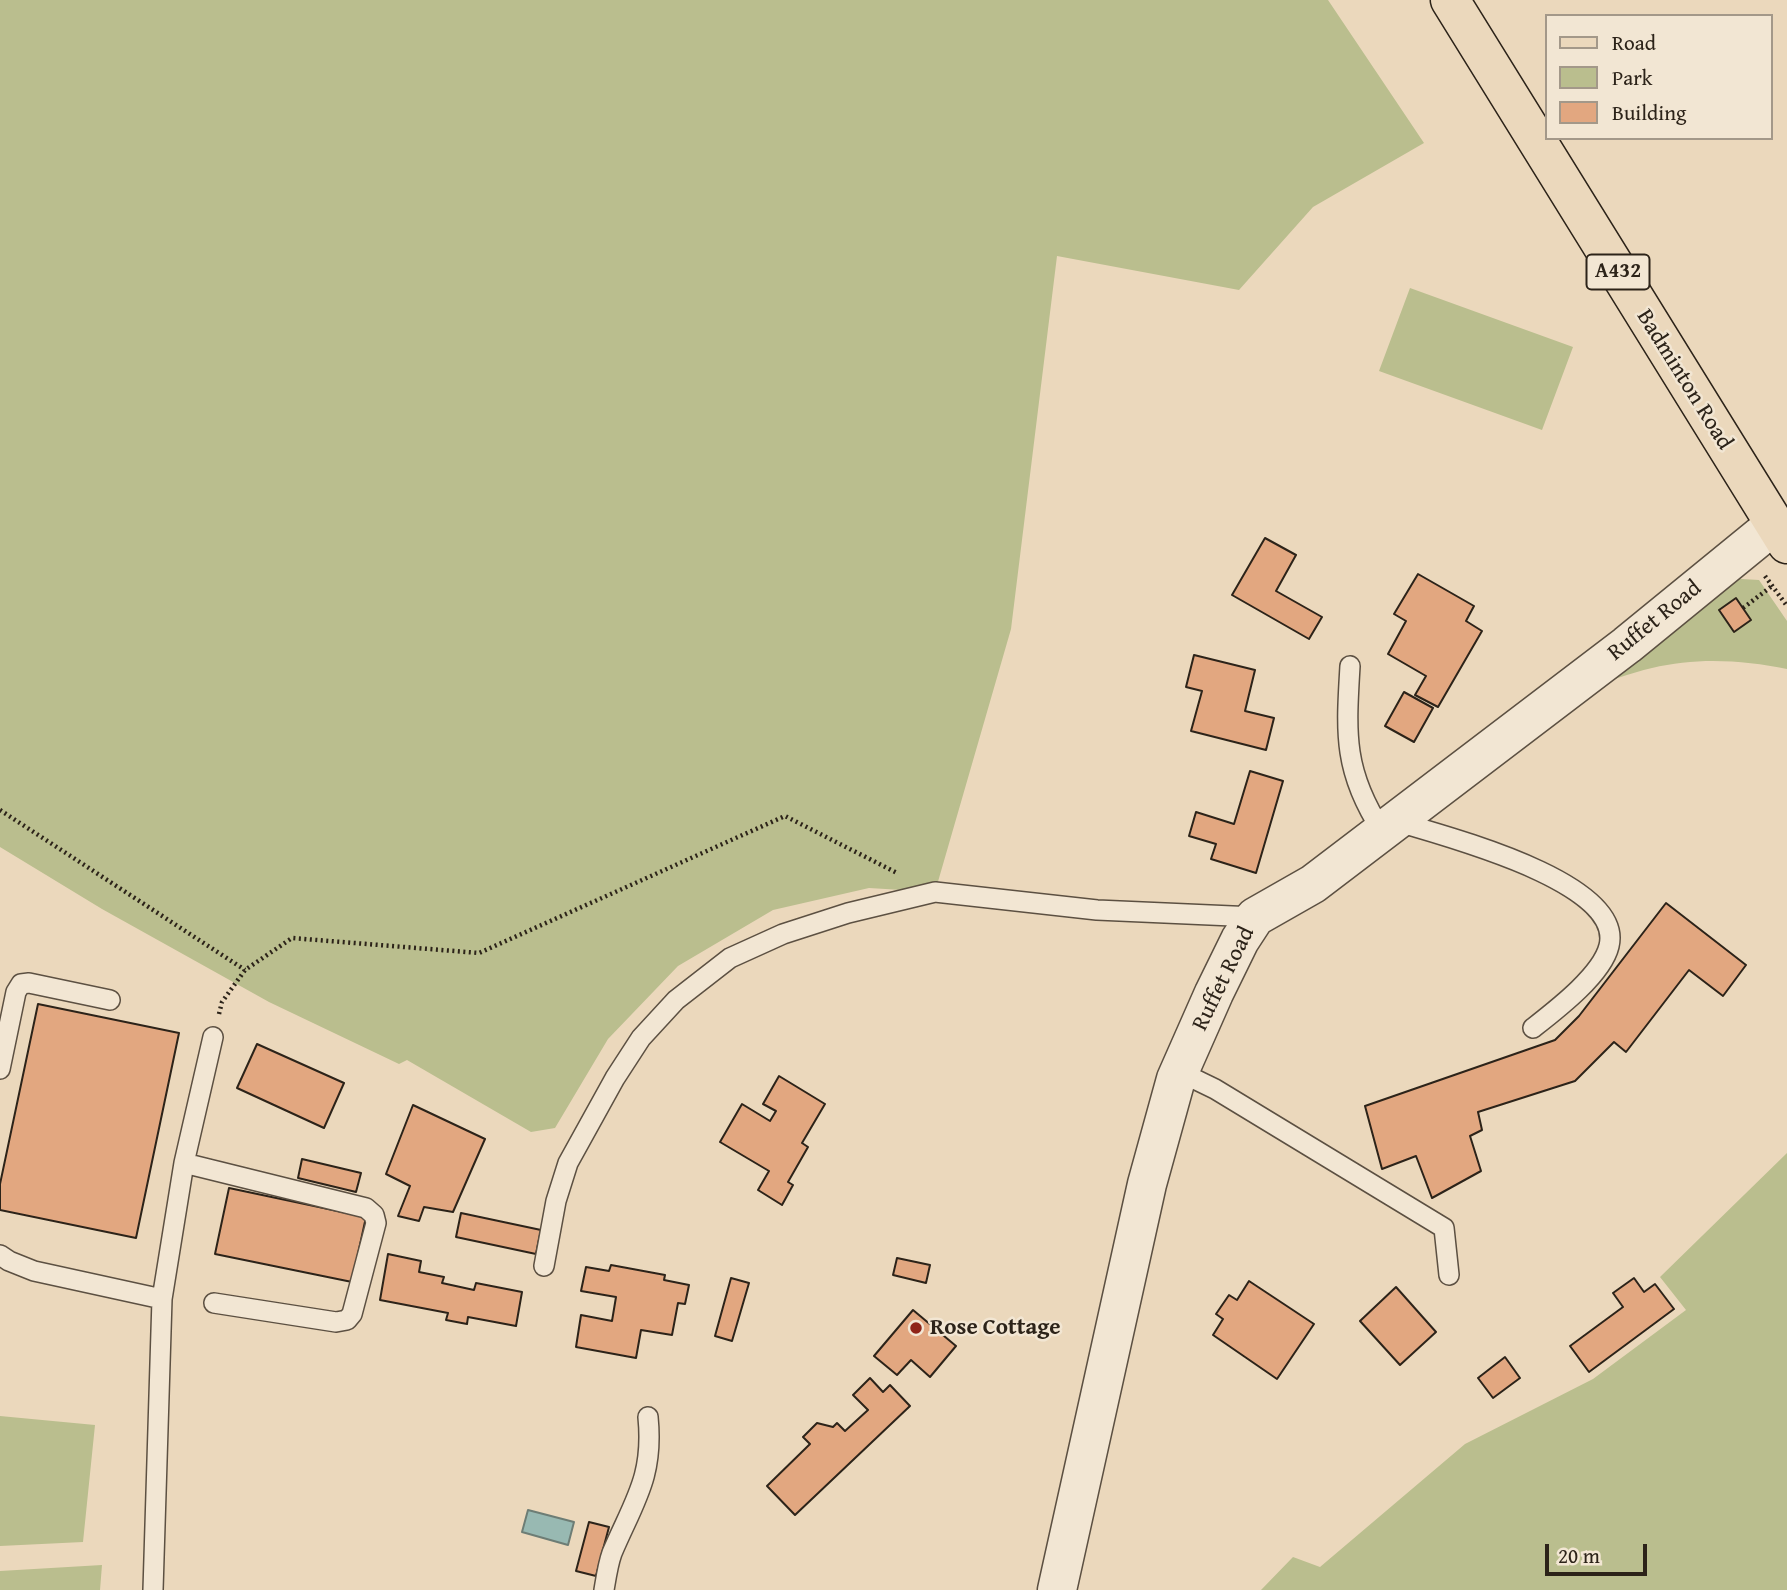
<!DOCTYPE html>
<style>
body{margin:0}
#map{position:relative;width:1787px;height:1590px;overflow:hidden;background:#ebd8bc;font-family:"Gentium Book Plus",serif}
canvas{display:block}
.legend{position:absolute;left:1545px;top:14px;width:228px;height:126px;box-sizing:border-box;background:#f2e6d3;border:2px solid #a39889;margin:0;padding:9px 12px;list-style:none;font-size:21px;color:#2c2319}
.legend li{display:flex;align-items:center;gap:14px;height:35px}
.legend b{width:35px;border:2px solid #a39889}
.scale{position:absolute;left:1545px;top:1544px;width:102px;height:32px;box-sizing:border-box;border:4px solid #2c2319;border-top:0;padding-left:9px;font-size:21px;line-height:24px;white-space:nowrap;color:#2c2319;-webkit-text-stroke:5px #f2e6d3;paint-order:stroke}
</style>
<div id="map">
<canvas width="1787" height="1590"></canvas>
<ul class="legend">
<li><b style="height:9px;background:#ebd8bc"></b>Road</li>
<li><b style="height:19px;background:#babe8e"></b>Park</li>
<li><b style="height:19px;background:#e2a780"></b>Building</li>
</ul>
<div class="scale">20 m</div>
</div>
<script>
const ctx = document.querySelector('canvas').getContext('2d');
ctx.lineJoin = 'round';
function paint(path, color) {
  ctx.fillStyle = color;
  ctx.fill(path, 'evenodd');
}
function stroke(path, color, width, dash) {
  ctx.strokeStyle = color;
  ctx.lineWidth = width;
  ctx.lineCap = dash ? 'butt' : 'round';
  ctx.setLineDash(dash || []);
  ctx.stroke(path);
}
function label(font, color, halo, rows, align = 'center') {
  ctx.font = font + ' "Gentium Book Plus",serif';
  ctx.lineWidth = 5;
  ctx.setLineDash([]);
  ctx.textBaseline = 'middle';
  ctx.strokeStyle = halo;
  ctx.fillStyle = color;
  for (const [text, x, y, turn = 0] of rows) {
    ctx.save();
    ctx.translate(x, y);
    ctx.rotate((+turn || 0) * Math.PI / 180);
    ctx.textAlign = isNaN(turn) ? turn : align;
    if (halo) ctx.strokeText(text, 0, 0);
    ctx.fillText(text, 0, 0);
    ctx.restore();
  }
}
paint(new Path2D(`
 M0,0H1328L1424,143L1313,207L1239,290L1057,256L1011,629L935,892L869,888L773,910L678,966L608,1039L555,1128L531,1132L407,1060L399,1064L269,1002L102,909L0,847Z
 M1410,288L1573,347L1542,430L1379,371Z
 M1724,578L1759,580L1787,621V669C1744,660 1696,657 1652,668C1630,673 1607,682 1585,689Z
 M1787,1153V1590H1261L1293,1557L1320,1567L1465,1444L1593,1379L1686,1310L1660,1277Z
 M0,1416L95,1425L83,1542L0,1546Z
 M102,1565L100,1590H0V1571Z`), '#babe8e');
const water = new Path2D(`
 M528,1510L574,1522L568,1545L522,1532Z`);
paint(water, '#98b9b2');
stroke(water, '#6d7d75', 2);
const building = new Path2D(`
 M1265,538L1296,555L1276,591L1322,617L1309,639L1232,595Z
 M1418,574L1474,606L1466,621L1482,631L1438,707L1415,695L1426,676L1388,654L1406,621L1394,614Z
 M1736,598L1751,620L1734,632L1719,610Z
 M1194,655L1255,670L1245,711L1274,718L1266,750L1191,731L1202,691L1186,687Z
 M1404,692L1433,708L1414,742L1385,726Z
 M1250,771L1283,781L1256,873L1211,859L1216,844L1189,836L1196,812L1234,824Z
 M1666,903L1746,965L1723,996L1689,970L1626,1052L1614,1042L1575,1081L1478,1112L1482,1130L1470,1136L1481,1171L1432,1198L1416,1156L1382,1169L1365,1106L1555,1040L1579,1016Z
 M38,1004L179,1033L136,1238L0,1210V1184Z
 M257,1044L344,1083L324,1128L237,1088Z
 M779,1076L825,1104L802,1143L808,1147L788,1182L793,1185L782,1205L758,1190L769,1171L720,1142L742,1104L770,1121L776,1111L763,1104Z
 M413,1105L485,1139L453,1212L424,1207L419,1221L398,1216L410,1186L386,1174Z
 M302,1159L361,1173L356,1192L298,1178Z
 M229,1188L366,1217L352,1282L215,1254Z
 M461,1213L541,1230L536,1254L456,1237Z
 M388,1254L421,1261L419,1272L444,1277L442,1283L474,1290L476,1283L522,1292L516,1326L468,1317L467,1324L446,1320L448,1313L380,1300Z
 M897,1258L930,1265L926,1283L893,1275Z
 M611,1265L665,1275L664,1280L689,1285L685,1304L678,1303L672,1335L641,1330L636,1358L576,1347L581,1315L612,1321L616,1297L581,1291L586,1267L609,1271Z
 M731,1278L749,1283L732,1341L715,1336Z
 M1634,1278L1644,1292L1655,1284L1674,1309L1589,1372L1570,1346L1623,1307L1613,1293Z
 M1249,1281L1314,1324L1277,1379L1213,1335L1223,1319L1216,1314L1229,1295L1237,1300Z
 M1396,1287L1436,1332L1400,1365L1360,1321Z
 M913,1310L956,1346L930,1377L911,1360L897,1375L874,1356Z
 M1505,1357L1520,1378L1493,1398L1478,1378Z
 M870,1378L883,1392L890,1385L910,1406L795,1515L767,1486L810,1444L803,1437L817,1423L833,1427L837,1423L845,1431L868,1410L853,1395Z
 M589,1522L609,1527L596,1576L576,1571Z`);
paint(building, '#e2a780');
stroke(building, '#2c2319', 2);
const service = new Path2D(`
 M1350,666C1346,733 1343,771 1382,831
 M1395,821C1440,835 1625,881 1609,946C1602,975 1556,1010 1533,1028
 M0,1069L16,992L21,984L29,983L110,1000
 M1180,1072L1215,1089L1444,1228L1449,1275
 M184,1163L366,1208L374,1215L376,1223L352,1314L347,1320L336,1322L214,1303
 M0,1255L9,1261L34,1271L162,1299
 M544,1266L556,1201L568,1163L615,1078L641,1038L676,1000L730,958L783,934L848,913L935,892L1097,910L1255,917
 M153,1590L162,1299L184,1163L213,1037
 M604,1590C606,1578 608,1564 612,1553C634,1501 654,1477 648,1417`);
const minor = new Path2D(`
 M1057,1590L1147,1184L1176,1079L1214,993L1240,940L1255,917L1313,884L1627,645L1774,525`);
const primary = new Path2D(`
 M1450,0L1787,544`);
stroke(service, '#5c5042', 22);
stroke(minor, '#5c5042', 41);
stroke(primary, '#2c2319', 41);
stroke(new Path2D(`
 M1765,576L1787,606
 M1743,608L1772,586
 M0,810L245,970
 M219,1014L222,1002L245,970L292,938L479,953L785,816L897,873`), '#2c2319', 4.5, [2, 3.5]);
stroke(service, '#f2e6d3', 19);
stroke(minor, '#f2e6d3', 38);
stroke(primary, '#ebd8bc', 38);
for (const [x, y, r, color] of [
 [916,1328,7,"#8f2418"]
]) {
  const dot = new Path2D();
  dot.arc(x, y, r, 0, 2 * Math.PI);
  ctx.fillStyle = color;
  ctx.fill(dot);
  stroke(dot, '#f2e6d3', 2.5);
}
for (const [x, y, w] of [
 [1618,272,63]
]) {
  const box = new Path2D();
  box.roundRect(x - w / 2, y - 17.5, w, 35, 5);
  ctx.fillStyle = '#f2e6d3';
  ctx.fill(box);
  stroke(box, '#2c2319', 2);
}
label('bold 21px', '#2c2319', null, [
 ["A432",1618,272]
]);
label('23px', '#2c2319', '#f2e6d3', [
 ["Badminton Road",1684,380,58],
 ["Ruffet Road",1655,621,-39],
 ["Ruffet Road",1224,979,-64]
]);
label('bold 23px', '#2c2319', '#f2e6d3', [
 ["Rose Cottage",930,1328]
], 'left');
</script>
